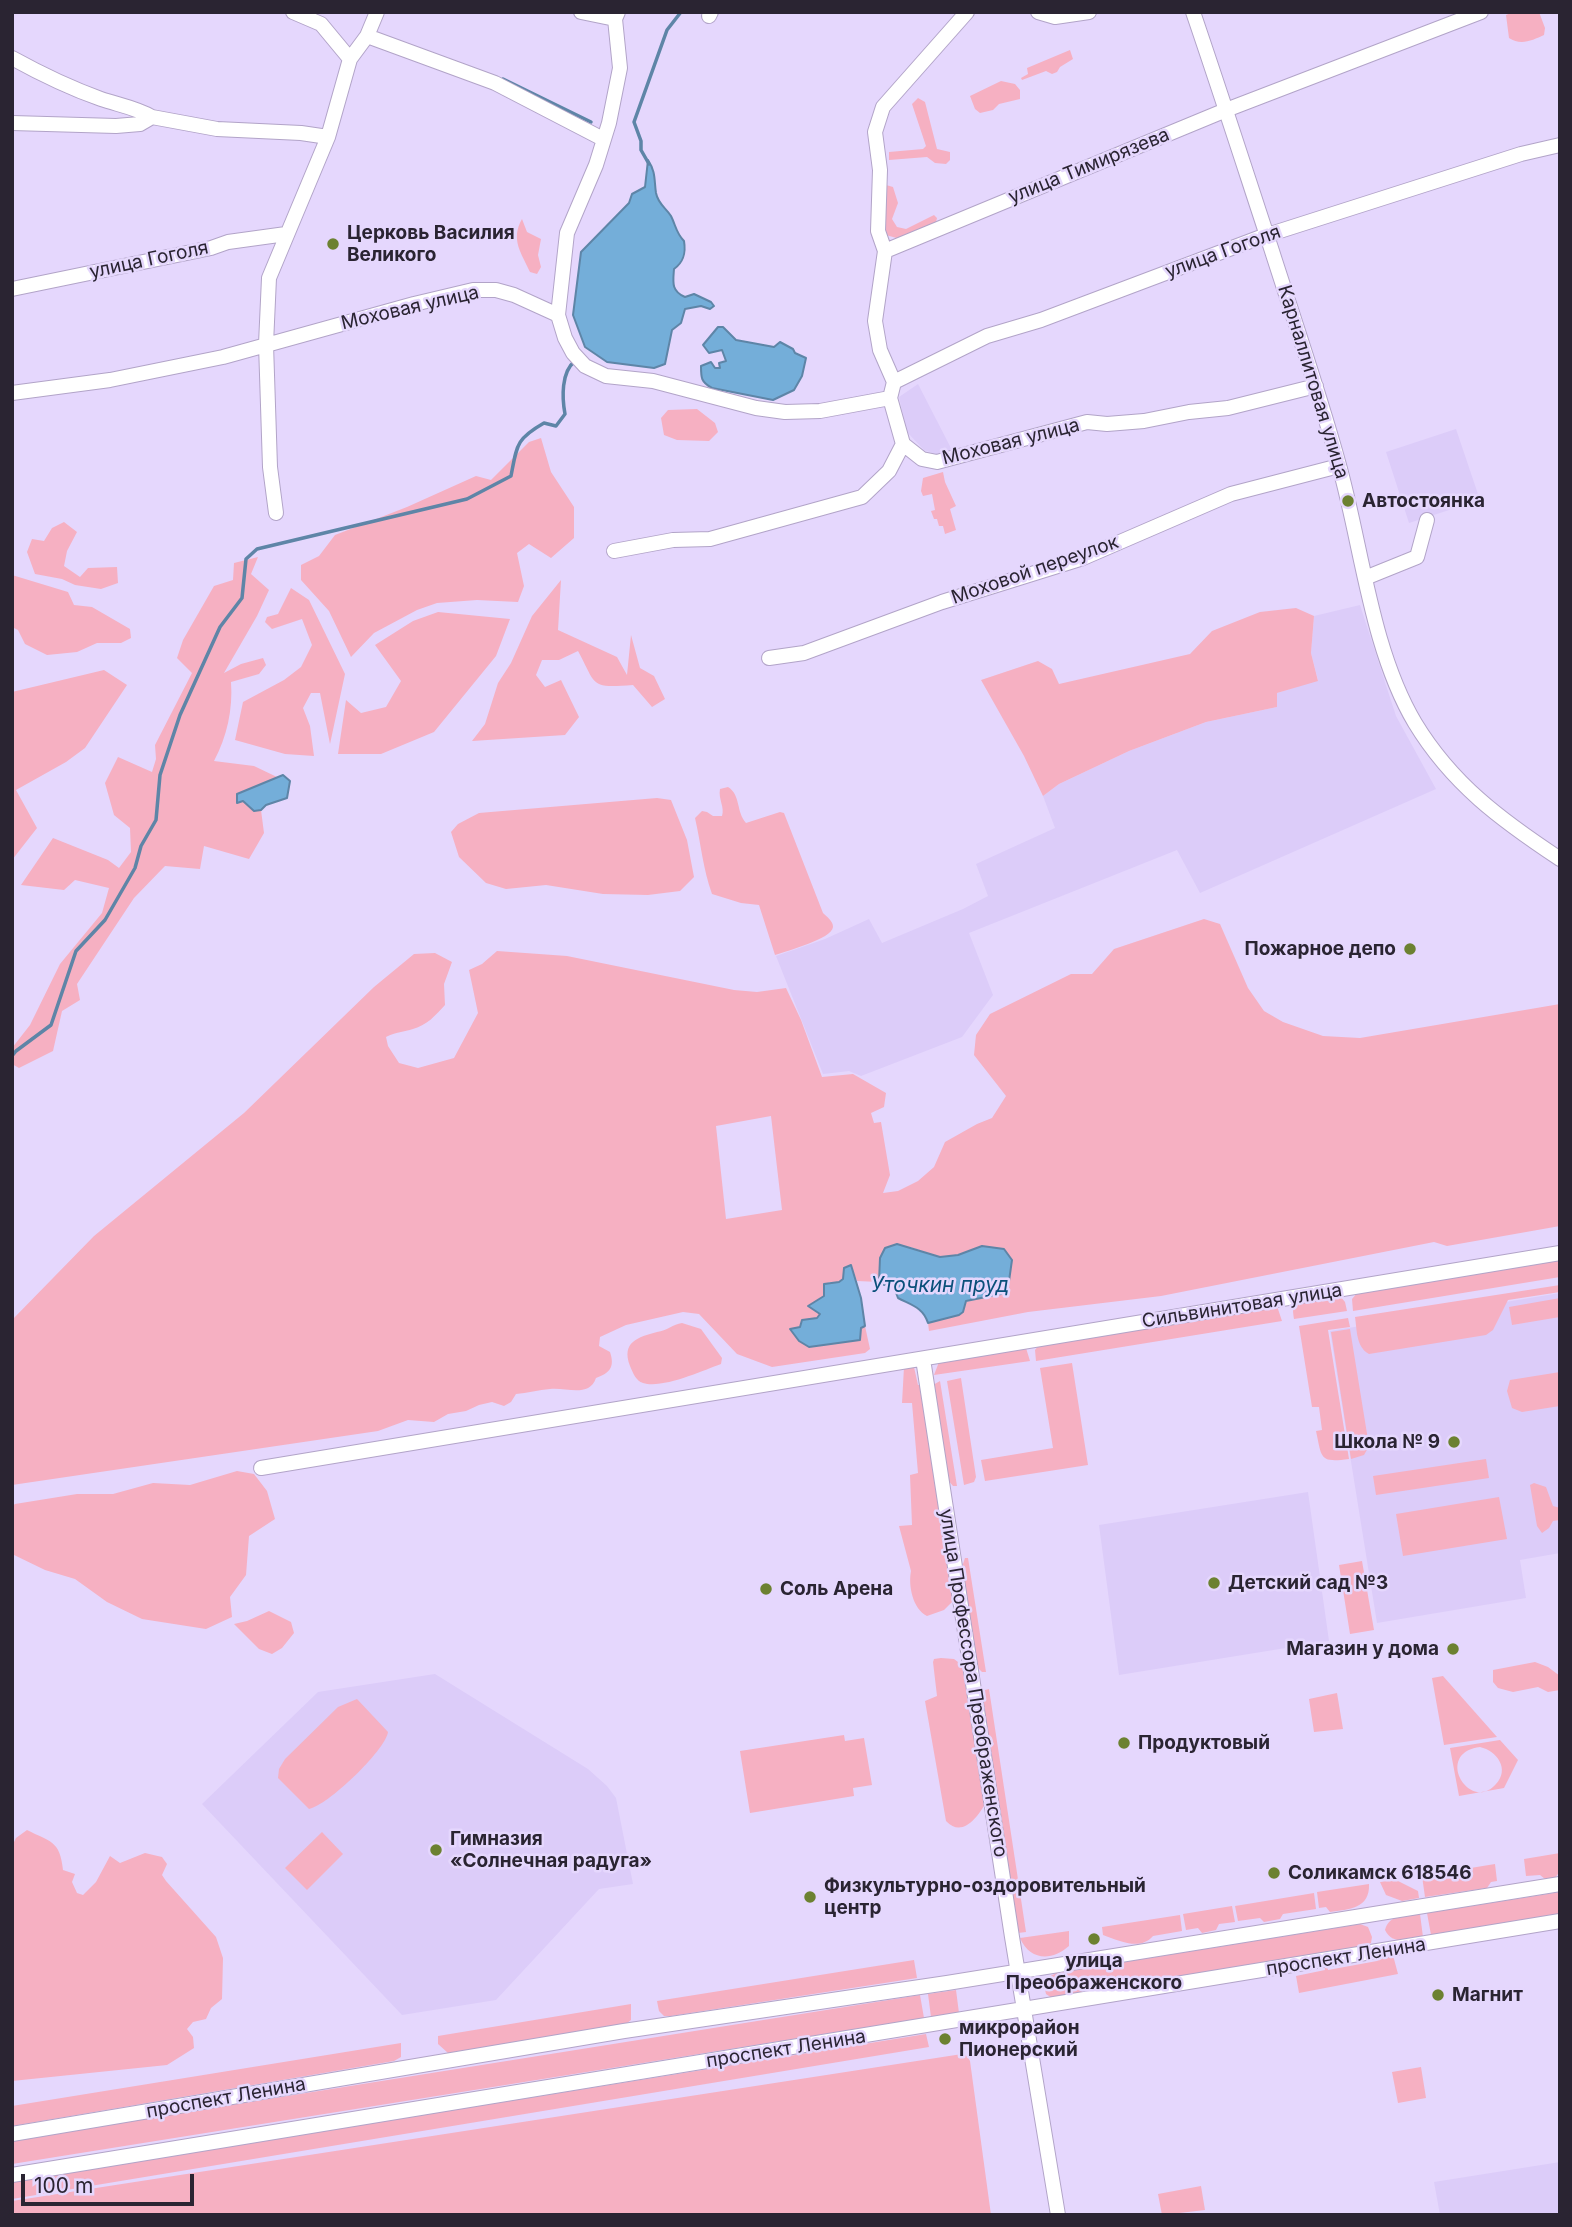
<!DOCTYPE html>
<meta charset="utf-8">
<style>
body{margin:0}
#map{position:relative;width:1572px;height:2227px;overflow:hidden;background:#e5d7fd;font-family:Inter,sans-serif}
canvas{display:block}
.frame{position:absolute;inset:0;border:14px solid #2a2432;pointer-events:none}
.scale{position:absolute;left:21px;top:2174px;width:173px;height:32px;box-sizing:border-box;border:4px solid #2a2432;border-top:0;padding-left:9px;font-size:21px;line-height:24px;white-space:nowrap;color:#2a2432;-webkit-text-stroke:5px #e5d7fd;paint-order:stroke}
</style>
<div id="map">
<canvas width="1572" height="2227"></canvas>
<div class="frame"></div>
<div class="scale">100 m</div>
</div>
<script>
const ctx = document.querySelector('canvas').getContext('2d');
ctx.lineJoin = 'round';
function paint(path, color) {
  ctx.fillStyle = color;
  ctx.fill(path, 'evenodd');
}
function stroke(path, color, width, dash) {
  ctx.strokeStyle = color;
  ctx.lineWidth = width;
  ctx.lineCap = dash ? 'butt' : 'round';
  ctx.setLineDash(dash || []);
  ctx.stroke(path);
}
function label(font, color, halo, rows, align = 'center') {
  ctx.font = font + ' Inter,sans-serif';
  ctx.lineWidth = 5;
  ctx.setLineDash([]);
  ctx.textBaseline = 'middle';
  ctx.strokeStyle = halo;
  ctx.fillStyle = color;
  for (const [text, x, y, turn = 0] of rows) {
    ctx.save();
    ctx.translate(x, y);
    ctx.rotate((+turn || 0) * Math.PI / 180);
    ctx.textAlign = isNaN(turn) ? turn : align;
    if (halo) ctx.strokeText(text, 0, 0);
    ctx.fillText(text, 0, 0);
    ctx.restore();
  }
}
paint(new Path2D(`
 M918,384L954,454L941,456L924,450L907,432L899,397Z
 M1456,429L1480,500L1409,523L1386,452Z
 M1360,605L1396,716L1436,789L1200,893L1177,850L969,933L993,995L962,1037L861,1076L849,1071L823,1074L776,956L825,939L869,919L882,943L963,909L988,896L976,864L1055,828L1043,796L1059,784L1129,751L1206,722L1277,707V693L1318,680L1311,653L1314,616Z
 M1560,1293V1553L1520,1560L1526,1598L1377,1623L1330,1331Z
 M1308,1492L1329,1641L1119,1675L1099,1525Z
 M435,1674L588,1769L607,1786L616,1798L633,1884L599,1889L496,2000L402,2015L202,1804L318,1692Z
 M1560,2162V2215H1440L1434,2182Z`), '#dcccf9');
paint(new Path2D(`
 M1513,12H1539L1545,28L1544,35C1533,40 1521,46 1509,38L1506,15Z
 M1070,50L1073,59L1060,67L1057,72L1052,74L1046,71L1022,80L1021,78L1028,74L1027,68Z
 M1001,81L1015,84L1020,90V99L999,104L993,110L980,113L975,109L970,96Z
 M918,98L925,102L937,149L950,152V160L946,164L935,163L927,157L889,160V152L923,149L926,146L912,104Z
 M886,185L893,187L898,203L892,219L897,227L906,229L934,215L937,218L936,222L900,239L886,235Z
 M522,219L527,232L541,239L538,255L541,267L537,274L530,272C522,254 510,240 522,219Z
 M697,409L715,423L718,432L709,441L677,440L664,435L661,418L668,410Z
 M541,438L551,472L574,507V538L551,558L529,544L517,553L524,586L518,602L477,600L437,603L417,610L374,633L351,657L329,611L301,580V565L319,556L335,535L407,507L476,476L491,480L529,442Z
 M943,472L945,482L956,506L950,509L956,530L945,534L943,526H939L937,519H934L931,511L935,510L932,494L923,496L921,491L923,478Z
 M64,522L77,532L67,551L64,566L80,577L88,568L117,567L118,583L101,589L75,585L62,579L35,574L27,552L32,539L44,541L52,528Z
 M258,557L251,574L269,590L257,616L224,673L241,664L263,658L266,665L259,674L231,682C233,709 227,737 214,761L254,766L277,777L237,794L254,811L261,810L264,833L249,859L204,846L200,869L165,866L134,898L77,984L80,1000L62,1011L53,1051L19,1068L12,1064V1048L30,1025L60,964L102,913L109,888L75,880L64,890L21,885L53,838L108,860L119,868L131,852L130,828L114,815L105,783L118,757L152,772L156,759L155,745L192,673L177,658L183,640L214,586L233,580L234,563Z
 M12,575L68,592L74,605L92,607L130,629L131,638L121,643H97L77,652L47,655L25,644L18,630L12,627Z
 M561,580L558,630L617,657L627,675L631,635L640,668L654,676L665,699L652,707L633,685C589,688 597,686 578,651L559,660H542L536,675L545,687L561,680L579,717L565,735L472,741L485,724L498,683L511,663L532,616Z
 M291,588L309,600L345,674L330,744L320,693H311L303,708L310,726L314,756L285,754L235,740L243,702L284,680L301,667L312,645L302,619L272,629L265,622L267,617L278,614Z
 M1296,608L1314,616L1311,653L1318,681L1277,693V707L1206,722L1129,751L1059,784L1043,796L1024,756L981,680L1038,661L1052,669L1059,684L1190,654L1212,631L1260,612Z
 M438,612L510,619L496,656L434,732L381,754H338L346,700L361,713L386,707L401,681L375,645L413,621Z
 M104,670L127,685L85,748L66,762L16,790L37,828L12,860V692Z
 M728,787C741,795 736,812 746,823L780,812L784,813L823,913C827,917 833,921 833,927C832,939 786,951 775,955L759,905L741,903L712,894C703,869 701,844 695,818L702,811L707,812L713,816H722C725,807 718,799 720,789Z
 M657,798L671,800L687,840L694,877L680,891L648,895L603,894L546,885L506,889L486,883L459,857L451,832L458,824L479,813Z
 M1204,919L1220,924L1248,988L1264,1011L1283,1022L1323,1036L1360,1038L1560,1004V1226L1447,1246L1434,1242L1161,1296L1028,1312L929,1331L928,1323L959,1315L965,1302L1001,1294L1009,1281L1011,1260L1003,1249L982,1246L958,1255L940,1257L910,1247L885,1248L880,1258L879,1282L857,1281L851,1265L844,1268L843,1278L839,1282H829L824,1296L808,1306L820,1314L817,1318L802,1320L809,1347L859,1340L861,1328L865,1326L870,1349L865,1353L772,1367L737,1354L699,1314L683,1312L626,1325L600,1337L599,1346L610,1352C615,1367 610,1373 596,1378C589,1398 566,1387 550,1389C539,1390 527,1393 516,1394L511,1402L504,1406L492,1402L479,1405L466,1411L448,1414L434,1422L408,1420L378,1431L12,1485V1320L94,1236L244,1113L374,987L414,954L435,953L452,962L444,984L445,1005C435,1016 427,1025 413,1029C404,1032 396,1032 386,1037L388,1046L399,1063L418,1068L454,1058L478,1013L469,970L482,964L497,951L567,956L734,990L757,992L786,988L801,1020L822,1077L853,1074L886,1093L884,1107L871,1113L874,1123L881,1122L890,1175L883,1193L898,1191L918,1181L934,1167L945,1142L977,1124L992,1118L1006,1096L974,1055L976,1035L990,1014L1071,974H1092L1114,949ZM771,1116L782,1210L726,1219L716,1126Z
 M1560,1259V1277L1353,1311L1352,1299L1358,1292Z
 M1560,1285V1292L1508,1300L1493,1330L1486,1335L1369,1354C1356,1347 1357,1330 1355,1317Z
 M1340,1296L1345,1302L1347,1311L1294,1319C1293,1310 1291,1306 1300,1301Z
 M1560,1298V1317L1512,1325L1509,1307Z
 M1277,1306L1282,1321L1036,1361L1035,1350L1039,1345Z
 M1348,1318L1350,1327L1328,1330L1349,1459C1319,1463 1322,1458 1316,1431L1322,1430L1319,1407H1312L1299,1326Z
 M682,1323L701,1329L722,1358L721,1364C702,1371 662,1389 643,1383C636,1381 633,1373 630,1366C621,1342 638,1337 657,1332C667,1331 673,1324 682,1323Z
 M1350,1329L1369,1446L1364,1455L1351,1459L1331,1332Z
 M1026,1348L1030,1361L934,1375L939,1362Z
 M1072,1363L1088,1465L985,1481L981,1460L1053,1448L1040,1368Z
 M904,1367H914L918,1385H920L953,1601L944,1610L927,1616C913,1609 908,1586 911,1571L899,1526L912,1525L910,1475L918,1473L912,1403H902Z
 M1560,1372V1406L1522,1412L1512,1408L1507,1391L1510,1380Z
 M961,1378L976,1477L974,1482L964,1485L947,1381Z
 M940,1381L957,1486H953L948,1480L933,1385Z
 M1486,1459L1489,1478L1376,1495L1373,1476Z
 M237,1471L254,1474L267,1491L275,1519L249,1536L246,1575L230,1597L232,1617L206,1629L142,1619L107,1602L75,1579L45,1570L12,1554V1506L15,1504L77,1494H113L153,1483L190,1485Z
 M1534,1483L1546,1487L1553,1506L1560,1508V1520L1553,1521L1549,1528L1542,1533L1537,1526L1530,1485Z
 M1499,1497L1507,1539L1403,1556L1396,1514Z
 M965,1558H968L986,1672H982L978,1668L962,1567Z
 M1362,1561L1374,1630L1350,1634L1339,1565Z
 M269,1611L291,1622L294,1633L282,1648L272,1654L259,1649L234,1624L247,1621Z
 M941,1658L954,1659L962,1665L985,1804C977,1818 962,1838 946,1821L925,1701L937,1696L933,1662L934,1659Z
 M1535,1662L1548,1667L1560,1676V1690L1548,1692L1538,1687L1513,1692L1498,1688L1493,1682V1670Z
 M1443,1676L1497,1737L1444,1745L1432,1678Z
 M989,1689L1026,1932L1018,1933L982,1696L985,1690Z
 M1337,1693L1343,1729L1314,1732L1309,1699Z
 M357,1699L388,1732C385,1751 327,1806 309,1809L278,1778L279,1769L285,1759L338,1707Z
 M844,1735L845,1741L864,1738L872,1785L853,1788L854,1796L750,1813L740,1751Z
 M1500,1740L1518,1760L1504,1788L1459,1796L1450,1748ZM1480,1747C1497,1751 1510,1769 1496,1784C1470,1814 1433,1753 1480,1747Z
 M27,1830C50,1842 60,1840 63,1870L75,1874L72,1882L77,1893L83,1895L96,1882L110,1856L120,1863L145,1853L162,1857L167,1864L162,1875L166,1881L216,1937L223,1958L222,1999L211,2008L206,2019L193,2022L187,2029L193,2037L194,2048L167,2065L12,2081V1846L16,1838Z
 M322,1832L343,1854L307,1890L285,1868Z
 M1560,1853V1871L1555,1878L1545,1879L1540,1875L1526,1876L1524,1859Z
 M1495,1864L1497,1881L1491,1882L1487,1888L1425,1897L1422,1876Z
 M1396,1880L1418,1891L1419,1898L1402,1901L1386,1895L1380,1882Z
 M1369,1884C1370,1909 1349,1909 1330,1912L1326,1907L1319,1908L1317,1892Z
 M1560,1892V1914L1431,1935L1427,1913Z
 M1314,1893L1316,1909L1283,1914L1280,1919L1264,1922L1260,1918L1238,1921L1235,1906Z
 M1232,1906L1235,1922L1219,1924L1216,1930L1202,1933L1198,1928L1186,1930L1183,1914Z
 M1420,1914L1423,1937C1409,1939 1393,1946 1385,1930C1389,1914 1406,1916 1420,1914Z
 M1180,1915L1182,1931L1153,1936C1140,1951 1120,1941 1103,1935L1102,1927Z
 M1360,1924L1368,1927L1372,1937L1371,1943L1364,1947L1052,1998L1046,1994L1043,1980L1056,1973Z
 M1069,1931V1946C1052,1961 1030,1961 1020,1938Z
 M1391,1954L1394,1959L1398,1974L1299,1993L1296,1976L1325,1970L1324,1964H1327L1328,1970L1377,1961L1381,1956Z
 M914,1960L917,1978L671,2016H664L659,2011L657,2001Z
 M956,1990L959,2013L931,2017L928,1994Z
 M920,1995L924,2018L12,2164V2140Z
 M631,2004V2020L626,2024L448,2053L438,2044V2036Z
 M926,2034L929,2047L12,2199V2181Z
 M401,2043V2057L394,2061L12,2126V2106Z
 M962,2054L967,2056L970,2061L991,2215H12V2201Z
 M1421,2067L1426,2098L1398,2103L1392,2072Z
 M1201,2186L1205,2210L1162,2215L1158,2194Z`), '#f6b0c2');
const water = new Path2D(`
 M648,160C656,172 654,180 656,193C658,204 666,208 671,216C676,226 676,233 684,241C686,253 684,262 674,269C673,282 671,291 685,297L694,294L711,302L714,306L710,309L701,306L685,309L681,323L672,330L665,364L654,368L607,362L585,347L573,315L581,252L629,203L632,194L645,187Z
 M718,327H723L736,340L774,347L780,342L793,349L795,353L806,358L802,376L794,390L773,400L712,388C701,382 701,378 701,366L711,362L715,368H720L719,363L726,361L722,350L709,353L703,345Z
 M283,775L290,781L287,798L266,805L261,810L254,811L243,801L237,803V794Z
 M897,1244L940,1257L958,1255L982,1246L1004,1249L1012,1260L1009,1281L1001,1294L966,1301L963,1312L959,1315L928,1323C923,1307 911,1305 898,1298L895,1290L888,1283L884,1285L879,1282L880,1258L885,1248Z
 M851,1265L861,1298L865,1326L861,1328L860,1340L809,1347L799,1341L790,1329L800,1327L802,1320L817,1318L820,1314L808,1306L824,1296V1284L839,1282L843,1279L844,1268Z`);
paint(water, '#74aed9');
stroke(water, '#5e85a7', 2);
stroke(new Path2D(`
 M503,79L591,122
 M649,164L641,150V141L634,122L667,30L681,12
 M12,1056L16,1051L51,1025L76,951L105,920L135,868L141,846L156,820L160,775L180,715L220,627L242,598L246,559L257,549L467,499L511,476C517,445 516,439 544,423L556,426L565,414C562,398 561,372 575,361`), '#5e85a7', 3.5);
const minor = new Path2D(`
 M293,12L321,24L350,59
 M581,12L615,19
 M618,12L615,19L620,68L609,123L596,165L567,233L558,315L565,338L573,353L585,366L606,376L653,381L756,408L785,412L820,411L890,398
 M1038,12L1055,17L1089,12
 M1193,12C1220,91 1245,169 1271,248C1294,320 1319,392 1339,465C1362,547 1371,649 1415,723C1452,784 1501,820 1560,859
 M709,16L711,12
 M367,36L495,83L603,139
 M12,58C41,74 70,88 101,99C119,105 137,108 152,117
 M12,123L116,126L140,124L152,117L217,129L301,133L328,137
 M885,251L878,231L880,170L875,132L883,107L967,12
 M12,289L211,248L228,242L286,234
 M894,382L987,336L1041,320L1261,237L1521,154L1560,145
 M12,393L110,380L223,357L414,304L473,290H496L514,295L558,315
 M903,444L890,398L894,382L880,350L875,321L885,251L1226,110L1481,12
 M903,444L922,459L937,462L1087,422L1107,424L1144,421L1189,412L1228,408L1316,386
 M276,513L270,467L266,344L269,278L328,137L350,59L367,36L377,12
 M614,551L673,540L710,539L862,497L889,471L903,444
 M1365,578L1417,557L1427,520
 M769,658L804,653L942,602L1083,558L1231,494L1339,466
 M923,1359L1012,1937L1058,2215
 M261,1468L1560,1253
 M12,2134L624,2031L947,1983L1560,1884
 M12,2175L1560,1921`);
stroke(minor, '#b2a4c8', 16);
stroke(minor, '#fff', 14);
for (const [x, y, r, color] of [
 [333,244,7,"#6c8131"],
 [1348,501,7,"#6c8131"],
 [1410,949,7,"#6c8131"],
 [1454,1442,7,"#6c8131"],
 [1214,1583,7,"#6c8131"],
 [766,1589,7,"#6c8131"],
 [1453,1649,7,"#6c8131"],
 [1124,1743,7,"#6c8131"],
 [436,1850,7,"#6c8131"],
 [1274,1873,7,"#6c8131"],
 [810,1897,7,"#6c8131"],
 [1094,1939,7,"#6c8131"],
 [1438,1995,7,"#6c8131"],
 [945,2039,7,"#6c8131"]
]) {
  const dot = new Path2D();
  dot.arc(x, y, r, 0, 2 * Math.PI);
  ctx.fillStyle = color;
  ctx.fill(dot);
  stroke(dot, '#e5d7fd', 2.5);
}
label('19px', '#2a2432', '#e5d7fd', [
 ["улица Тимирязева",1089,166,-22],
 ["улица Гоголя",1223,252,-20],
 ["улица Гоголя",149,260,-12],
 ["Моховая улица",410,308,-13],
 ["Карналлитовая улица",1313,382,73],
 ["Моховая улица",1011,442,-14],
 ["Моховой переулок",1035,570,-19],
 ["Сильвинитовая улица",1242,1306,-9],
 ["улица Профессора Преображенского",973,1683,81],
 ["проспект Ленина",1346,1957,-9],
 ["проспект Ленина",786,2049,-9],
 ["проспект Ленина",226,2098,-10]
]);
label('bold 19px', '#2a2432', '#e5d7fd', [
 ["Церковь Василия",347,233],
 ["Великого",347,255],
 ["Автостоянка",1362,501],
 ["Пожарное депо",1396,949,"right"],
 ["Школа № 9",1440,1442,"right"],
 ["Детский сад №3",1228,1583],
 ["Соль Арена",780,1589],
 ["Магазин у дома",1439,1649,"right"],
 ["Продуктовый",1138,1743],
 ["Гимназия",450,1839],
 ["«Солнечная радуга»",450,1861],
 ["Соликамск 618546",1288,1873],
 ["Физкультурно-оздоровительный",824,1886],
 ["центр",824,1908],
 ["улица",1094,1961,"center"],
 ["Преображенского",1094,1983,"center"],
 ["Магнит",1452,1995],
 ["микрорайон",959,2028],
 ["Пионерский",959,2050]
], 'left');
label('italic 21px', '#0a507a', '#e5d7fd', [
 ["Уточкин пруд",940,1286]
]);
</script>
